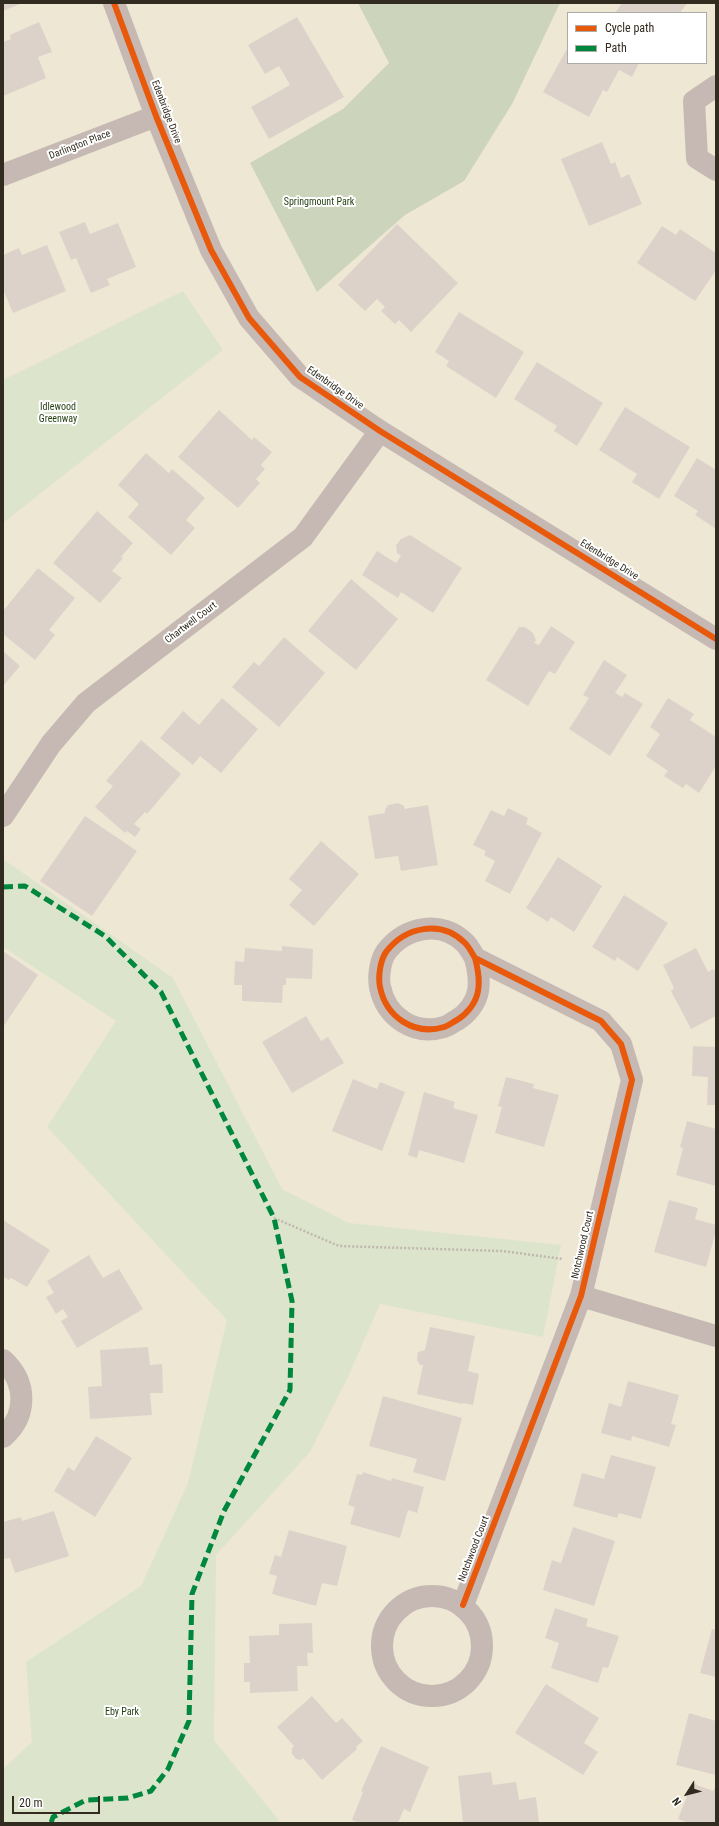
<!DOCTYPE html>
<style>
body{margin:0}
#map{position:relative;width:719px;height:1826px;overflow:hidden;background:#eee7d4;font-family:"Roboto Condensed",sans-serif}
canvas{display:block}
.frame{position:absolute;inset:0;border:4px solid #322c20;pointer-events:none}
.legend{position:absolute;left:567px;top:12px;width:140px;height:52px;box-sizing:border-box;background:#fff;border:1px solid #adaba6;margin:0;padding:5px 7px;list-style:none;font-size:12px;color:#322c20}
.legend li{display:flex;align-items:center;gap:8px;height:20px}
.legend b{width:20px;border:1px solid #adaba6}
.north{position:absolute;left:667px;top:1774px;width:40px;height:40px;-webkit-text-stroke:3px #fff;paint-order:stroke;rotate:234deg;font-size:11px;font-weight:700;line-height:16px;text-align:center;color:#322c20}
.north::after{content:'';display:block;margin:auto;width:14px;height:18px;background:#322c20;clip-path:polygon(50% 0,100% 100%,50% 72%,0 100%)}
.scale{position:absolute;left:12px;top:1796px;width:88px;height:18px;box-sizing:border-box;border:2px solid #322c20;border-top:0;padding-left:5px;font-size:12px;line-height:14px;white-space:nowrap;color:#322c20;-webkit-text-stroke:3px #fff;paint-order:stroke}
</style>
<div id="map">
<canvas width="719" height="1826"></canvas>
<div class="frame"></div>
<ul class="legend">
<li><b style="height:5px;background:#e8590c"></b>Cycle path</li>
<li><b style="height:5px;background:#00873e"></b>Path</li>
</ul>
<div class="north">N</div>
<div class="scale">20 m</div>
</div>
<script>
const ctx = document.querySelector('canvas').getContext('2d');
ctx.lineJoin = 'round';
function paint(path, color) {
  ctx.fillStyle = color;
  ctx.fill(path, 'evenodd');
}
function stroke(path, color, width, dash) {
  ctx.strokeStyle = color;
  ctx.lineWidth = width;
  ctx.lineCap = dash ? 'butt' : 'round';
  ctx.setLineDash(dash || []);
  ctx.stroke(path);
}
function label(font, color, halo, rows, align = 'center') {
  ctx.font = font + ' "Roboto Condensed",sans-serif';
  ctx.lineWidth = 4;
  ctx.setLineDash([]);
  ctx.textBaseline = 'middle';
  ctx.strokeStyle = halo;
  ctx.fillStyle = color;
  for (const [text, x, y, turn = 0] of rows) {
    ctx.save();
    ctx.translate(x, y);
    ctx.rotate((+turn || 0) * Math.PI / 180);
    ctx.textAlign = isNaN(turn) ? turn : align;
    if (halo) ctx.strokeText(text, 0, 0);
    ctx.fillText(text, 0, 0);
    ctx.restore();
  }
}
paint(new Path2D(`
 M183,291L223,350L3,523V380Z
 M3,859L173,978L282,1189L349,1223L561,1245L543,1337L380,1304L348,1377L310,1452L216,1555L214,1740L281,1823H3V1769L32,1742L26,1662L141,1586L188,1483L227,1320L47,1127L116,1021L3,947Z`), '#dce5cb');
paint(new Path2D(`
 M358,3H560L512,104L464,181L405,215L317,292L250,163L343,109L389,63Z`), '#ccd4bb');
paint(new Path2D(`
 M3,3H22L3,11Z
 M622,3H687L680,13H615Z
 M297,17L344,97L269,139L251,107L290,85L279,66L265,74L248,45Z
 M39,22L52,52L38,57L46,78L3,96V42L11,39L10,35Z
 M568,47V63H639L632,77L619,70L607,92L603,90L589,117L543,92Z
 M602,142L611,164L615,162L621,178L629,174L642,204L589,226L561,159Z
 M85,222L90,234L118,223L136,267L107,279L110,285L91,293L76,258L71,260L59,232Z
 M397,224L458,283L411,332L399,320L395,324L381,311L385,307L377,299L365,311L338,285Z
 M662,226L676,235L680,229L716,253V270L695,301L637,263Z
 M47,245L66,291L13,313L3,289V255L19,248L22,255Z
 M459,312L524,352L496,398L446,366L449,361L435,352Z
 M537,362L603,403L577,446L554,431L557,426L514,399Z
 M625,407L690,447L659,499L632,482L637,474L599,450Z
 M219,410L252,440L254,437L272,452L261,465L265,469L256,479L260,483L238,508L178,457Z
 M146,453L169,473L172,469L205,498L186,520L195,528L171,555L128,517L139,504L118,485Z
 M697,458L716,470V529L695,515L698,511L674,496Z
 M97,511L133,543L121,557L123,558L112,571L122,578L100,603L53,563Z
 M410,535L462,568L433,613L401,592L398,598L362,575L377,551L396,563L401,556L397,553L396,545L401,539Z
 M38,568L75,598L49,630L55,635L35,660L3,634V611Z
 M351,579L398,619L356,670L308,631Z
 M551,626L575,642L555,674L549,671L528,706L486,680L519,627H525L533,633L536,640L534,643L539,645Z
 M284,637L325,673L279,727L232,687L254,662L259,666Z
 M3,651L20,666L3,686Z
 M604,660L627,675L615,693L622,697L625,693L643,704L610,756L569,729L589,698L583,695Z
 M222,698L258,729L221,773L200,756L193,765L160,738L183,711L199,725Z
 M668,698L694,714L690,720L716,737V766L699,793L686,784L683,788L664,776L668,771L646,756L660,734L650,727Z
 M141,740L181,774L147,814L145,812L134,824L141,829L135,837L127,831L125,833L95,807L113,786L106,781Z
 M398,803L404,806V809L428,805L438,865L401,871L398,856L375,859L368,816L385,813V810L388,805Z
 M508,808L528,818L526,824L542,833L510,894L485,881L495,861L484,855L486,851L473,845L491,810L504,816Z
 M85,816L137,851L92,916L40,881Z
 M321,841L359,874L314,926L289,905L302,890L289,879Z
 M558,857L602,886L574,932L551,917L548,922L526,908Z
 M624,895L668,923L638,971L617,957L615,961L592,947Z
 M282,946L313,949L312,979L286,978V985H283L282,1003L242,1001V985H234L235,961L244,962L245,948L282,951Z
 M696,948L708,972L713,969L716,971V1016L691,1029L671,991L674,988L663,965Z
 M3,951L38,975L3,1027Z
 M306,1016L321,1041L328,1037L344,1063L292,1093L262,1042Z
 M693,1046L716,1047V1105H707L708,1077L692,1076Z
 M506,1077L534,1084L533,1088L559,1095L544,1147L495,1133L502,1107L498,1106Z
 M353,1079L377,1089L380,1082L405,1092L382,1151L332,1131Z
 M424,1092L455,1102L453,1108L478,1115L464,1163L419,1150L417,1158L408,1155Z
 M687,1121L716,1129V1186L676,1175L683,1148L680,1147Z
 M669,1200L698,1208L695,1219L716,1225V1231L706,1267L654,1252Z
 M3,1220L50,1250L27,1287L11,1278L9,1280L3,1277Z
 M89,1255L103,1278L119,1269L143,1309L77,1348L61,1321L68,1317L63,1309L56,1314L46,1297L54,1293L47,1281Z
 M430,1327L475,1336L468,1371L479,1374L473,1405L463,1403L462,1404L417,1394L423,1365H420L417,1360L418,1352L425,1350Z
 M148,1347L150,1365L162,1364L163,1393H150L152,1415L90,1419L88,1387L102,1386L100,1350Z
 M628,1381L679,1395L671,1424L676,1425L669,1447L632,1436L631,1441L601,1433L609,1403L621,1407Z
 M383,1396L462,1418L445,1481L413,1472L417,1459L369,1446Z
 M96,1436L132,1458L95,1517L54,1491L68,1467L74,1471Z
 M611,1455L656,1467L641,1519L619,1513L617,1518L573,1506L582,1473L604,1479Z
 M363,1472L391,1481L392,1478L424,1487L417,1513L408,1510L400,1538L350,1524L355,1507L348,1505L357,1474L362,1475Z
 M54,1511L69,1556L15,1573L10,1558L3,1559V1522L21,1517L22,1521Z
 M573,1527L615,1541L594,1606L543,1590L552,1560L561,1563Z
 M289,1530L347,1546L337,1586L322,1583L316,1606L272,1594L277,1576L269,1574L275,1555L281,1557Z
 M555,1608L588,1619L586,1626L619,1636L608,1668L603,1667L598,1683L551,1668L559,1643L545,1638Z
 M312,1623L313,1653H307L308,1666H297L298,1691L250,1693V1682H244V1663H250L249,1636L279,1635V1624Z
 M712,1629L716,1630V1677L700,1673Z
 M546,1684L599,1718L584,1743L598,1752L583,1775L515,1733Z
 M312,1696L336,1723L342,1718L363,1741L356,1747L357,1749L322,1780L303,1758L301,1760L296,1759L292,1754V1748L294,1746L277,1727Z
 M689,1713L716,1721V1775L676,1765Z
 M381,1746L429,1767L410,1812L404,1809L398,1823H359L352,1820L363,1792L361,1791Z
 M491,1772L493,1785L516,1782L519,1800L536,1797L539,1823H463L458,1776Z
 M692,1783L713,1791L716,1785V1823H689L678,1819Z`), '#ddd2c9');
stroke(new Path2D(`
 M274,1218L339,1246L502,1251L563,1259`), '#c0b7af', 2.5, [2, 2]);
stroke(new Path2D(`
 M114,3L156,116L211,250L249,318L300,377L380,431L716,639
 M716,86L694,101L697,158L716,170
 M3,175L156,116
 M3,816L51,744L86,703L303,537L380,431
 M581,1296L716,1336
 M3,1360C27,1382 28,1415 3,1437
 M382 1646a50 50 0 1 1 100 0a50 50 0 1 1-100 0Z
 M463,1605L581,1296L632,1080L621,1044L601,1021L475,958C472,953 469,947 465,943C441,919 405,927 386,952C380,961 378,977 380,987C386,1017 414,1036 444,1027C448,1026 453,1022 457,1020C467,1014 476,1003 478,991C480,980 478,969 475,958`), '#c6b9b4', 22);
stroke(new Path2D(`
 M3,887L25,886L105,936L161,992L274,1218L292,1301L290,1390L224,1511L192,1594L189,1721L168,1769L151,1791L128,1798L86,1800L53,1817L51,1823`), '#00873e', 5, [10, 5]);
stroke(new Path2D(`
 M114,3L156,116L211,250L249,318L300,377L380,431L716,639
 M463,1605L581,1296L632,1080L621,1044L601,1021L475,958C472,953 469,947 465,943C441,919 405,927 386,952C380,961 378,977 380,987C386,1017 414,1036 444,1027C448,1026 453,1022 457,1020C467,1014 476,1003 478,991C480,980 478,969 475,958`), '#e8590c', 6);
label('10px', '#322c20', '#fff', [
 ["Edenbridge Drive",166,112,69],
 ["Darlington Place",80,145,-21],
 ["Edenbridge Drive",335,388,35],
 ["Edenbridge Drive",609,560,32],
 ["Chartwell Court",191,623,-37],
 ["Notchwood Court",583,1245,-77],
 ["Notchwood Court",474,1549,-69]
]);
label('10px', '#264215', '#fff', [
 ["Springmount Park",319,202],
 ["Idlewood",58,407],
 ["Greenway",58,419],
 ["Eby Park",122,1712]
]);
</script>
